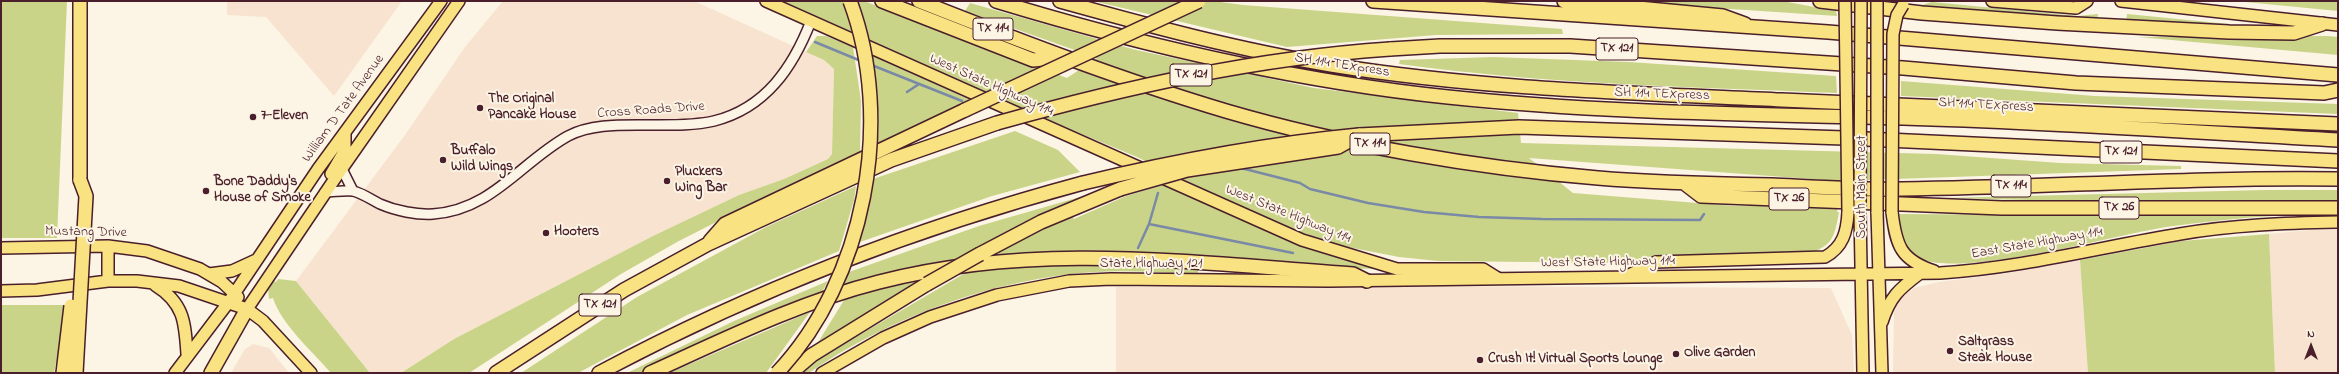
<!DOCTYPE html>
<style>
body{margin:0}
#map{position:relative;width:2339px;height:374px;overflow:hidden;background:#fcf5e5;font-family:"Indie Flower",sans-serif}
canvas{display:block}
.frame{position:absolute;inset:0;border:2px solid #4a1f2b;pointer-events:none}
.north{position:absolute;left:2291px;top:326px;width:40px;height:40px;-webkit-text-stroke:3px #fcf5e5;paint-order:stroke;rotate:0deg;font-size:11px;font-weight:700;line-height:16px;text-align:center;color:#4a1f2b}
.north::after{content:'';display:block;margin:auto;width:14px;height:18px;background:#4a1f2b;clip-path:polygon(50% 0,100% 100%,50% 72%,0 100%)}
</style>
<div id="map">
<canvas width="2339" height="374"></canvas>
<div class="frame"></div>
<div class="north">N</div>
</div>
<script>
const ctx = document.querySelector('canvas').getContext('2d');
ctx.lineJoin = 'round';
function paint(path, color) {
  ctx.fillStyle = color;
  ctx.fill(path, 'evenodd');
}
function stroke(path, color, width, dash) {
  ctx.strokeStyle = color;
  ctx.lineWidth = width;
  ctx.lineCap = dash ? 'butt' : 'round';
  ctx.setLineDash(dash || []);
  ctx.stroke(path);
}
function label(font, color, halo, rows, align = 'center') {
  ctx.font = font + ' "Indie Flower",sans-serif';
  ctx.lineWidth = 4;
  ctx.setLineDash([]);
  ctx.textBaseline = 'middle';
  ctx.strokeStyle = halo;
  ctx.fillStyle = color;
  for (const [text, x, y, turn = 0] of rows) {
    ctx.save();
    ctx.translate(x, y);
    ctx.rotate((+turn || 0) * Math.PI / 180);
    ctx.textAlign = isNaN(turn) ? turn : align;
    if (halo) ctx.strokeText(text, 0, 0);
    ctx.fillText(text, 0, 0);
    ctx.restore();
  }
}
paint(new Path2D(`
 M227,1H402L334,96L266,17L227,15Z
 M503,1H694L824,60L834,69L832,154L828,159L784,179L739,195L653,236L454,339L401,373H370L296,281L405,135L465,47Z
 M2310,230H2338V373H2275L2269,234Z
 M2080,260L2088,373H1893L1894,312L1900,299L1914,288L1939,282L2002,274Z
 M1392,286L1831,288L1852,335L1854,373H1116V287Z
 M253,344L269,348L289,373H231L245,349Z`), '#f7e3cf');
paint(new Path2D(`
 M1,1H67L57,238H1Z
 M778,1H864L1067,78L1097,58L965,11L970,3L1136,50L1314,88L1518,113L1521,143L1936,154L2060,163L2181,166V169L1838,181L1529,158L1573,193L1735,206H1838L1837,212H1839C1834,241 1831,247 1803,255L1659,258L1616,263L1438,261L1399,257L1332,244L1268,221L1137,157L964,85Z
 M1093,1H1213L1243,5L1562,29L1563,34L1436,35L1287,47Z
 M1608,1H1782L1836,11L1837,16Z
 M2235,1H2338V11Z
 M1932,2L2078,16L2098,14L2097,22L1922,9V5Z
 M2127,14L2229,24V27L2126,25Z
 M817,36H826L853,47L861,101L860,153L779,190L677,242L621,274L469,373H401L454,339L653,236L739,195L784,179L828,159L832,154L834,69L824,60L806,52Z
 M2328,36L2338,37V55L2138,37Z
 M872,55L970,100L877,144C882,115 874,84 872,55Z
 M1493,57L1629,62L1836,76L1837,93C1691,87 1544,84 1399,64L1400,60Z
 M1901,81L2095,96L2338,104V114L1901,96Z
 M1015,131L1058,150L1080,172L992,196L860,242L873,179Z
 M1163,185L1310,249L1345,260L1374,266L1379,269L1325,268L1117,252L998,255V250L1072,216L1074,219L1126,196Z
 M856,186L854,200L839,251L687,315L578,373H521L637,297L766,227Z
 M2265,190H2338V201L2283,200L2115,202L1944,198Z
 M1080,197L1081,200L1007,233L955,261L842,287L849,272L979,226Z
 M2274,213V216C2238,218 2202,222 2166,227C2114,235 1958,280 1916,257C1901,249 1900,230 1899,214L2158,216Z
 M2269,234L2275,373H2088L2080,260L2181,241Z
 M1094,263L1198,269V274C1164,273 1129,270 1095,272C997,278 889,317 809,373H802L815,361L972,269Z
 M930,276L817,344L846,297Z
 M278,279L296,281L370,373H331C313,352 281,324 273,298L269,299L268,289L272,280L276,282Z
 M828,281L821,294L640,373H627L734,321Z
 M1,305H64L65,318L54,373H1Z
 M810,312L766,373H669Z`), '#c9d488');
stroke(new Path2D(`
 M815,42L861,61
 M869,64L962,101
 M907,92L919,84
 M1241,168L1300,183L1310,189L1368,203L1424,212L1479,217L1542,219L1700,220L1704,214
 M1149,224L1293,253
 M1138,248L1149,224L1158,193`), '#7989a6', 2.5);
const minor = new Path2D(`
 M342,169L353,191
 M325,192C334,192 344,190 353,191C362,193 372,200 380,204C396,211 417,215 433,214C492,210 521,162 568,136C591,124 620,125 645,125C667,125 693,126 714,121C766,108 793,67 811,21`);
const major = new Path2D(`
 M766,1L1302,240L1397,269H1483L1499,279
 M1992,1L2076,8L2087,1
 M2121,1L2338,25
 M331,174L345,150V132
 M1860,212L1863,373
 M1877,212L1882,373
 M1892,212C1896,246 1901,260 1934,271
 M108,246V281
 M1,248L108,246L147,251L200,269L222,282L238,297
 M209,274L232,271L256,260
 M1627,276L1656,262L1825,257C1843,247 1847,232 1848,212
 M155,285C184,303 185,322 187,354
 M1,291L37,290L108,281H137L179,286L247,309L263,321L311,373
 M247,309L334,180L459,1
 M1882,322C1890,297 1899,289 1919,274
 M175,373L228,303L318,169L441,1
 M822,373L883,338L930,317L997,295L1069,281L1111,279L1329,281L1940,273C2021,268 2101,247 2180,234C2232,225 2285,223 2338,222`);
const highway = new Path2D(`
 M80,1V180
 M882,1L1033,60L1063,57
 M919,1C1020,41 1122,80 1226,111C1342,145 1477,168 1598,178C1655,183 1714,184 1772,185C1815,187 1859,190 1902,189C2048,187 2193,177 2338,179
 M996,1C1144,46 1294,81 1448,97C1599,113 1752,114 1903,118C2048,122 2193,132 2338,140
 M1060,1C1150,26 1239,50 1331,65C1480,89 1631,93 1782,100C1967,108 2153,116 2338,124
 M1373,1L1828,32L2338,75
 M1564,1L1723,16L1745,24
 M1820,1L1922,13L2057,23L2229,32L2294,33L2322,24
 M1390,49L1440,46H1570L1903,68L2076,83L2324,93L2338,90
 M1359,135L1519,127L1844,138L2338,161
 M1684,183L1701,196L2002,208H2338
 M710,241L725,224L965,110
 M980,254L1041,222L1120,189
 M211,373L247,309
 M496,373L624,290L708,244L891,160L997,123
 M599,373C753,291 915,228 1083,183
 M650,373C725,339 800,302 879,282C1036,241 1194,263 1353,274L1367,281
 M791,373L812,355L927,284`);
stroke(minor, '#4a1f2b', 12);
stroke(major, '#4a1f2b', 14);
stroke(highway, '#4a1f2b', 16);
stroke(minor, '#fcf5e5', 9);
stroke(major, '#f8e281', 11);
stroke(highway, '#f8e281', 13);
const majorBridge = new Path2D(`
 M1845,1L1848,212
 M1877,2V212
 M1860,212L1861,1
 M1892,212L1893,34L1897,15L1903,5`);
const highwayBridge = new Path2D(`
 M965,110L1199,1
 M997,123C1126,87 1256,58 1390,49
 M1083,183C1175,161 1264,144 1359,135
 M1120,189L1187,170L1338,147L1354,138
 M927,284L980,254
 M63,373L71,306
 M76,373L86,196L80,180
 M777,373C865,280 895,121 850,1`);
stroke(majorBridge, '#4a1f2b', 14, []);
stroke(highwayBridge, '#4a1f2b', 16, []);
stroke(majorBridge, '#f8e281', 11);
stroke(highwayBridge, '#f8e281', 13);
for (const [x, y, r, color] of [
 [480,108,4,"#4a1f2b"],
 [253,117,4,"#4a1f2b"],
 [443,160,4,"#4a1f2b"],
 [667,181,4,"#4a1f2b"],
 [206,191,4,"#4a1f2b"],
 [546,233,4,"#4a1f2b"],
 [1950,351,4,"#4a1f2b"],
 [1676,354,4,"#4a1f2b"],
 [1480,360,4,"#4a1f2b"]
]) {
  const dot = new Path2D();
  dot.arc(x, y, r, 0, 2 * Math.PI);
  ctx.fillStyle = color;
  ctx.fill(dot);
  stroke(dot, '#fcf5e5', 1.5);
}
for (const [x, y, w] of [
 [993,29,40],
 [1617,49,42],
 [1191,75,42],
 [1370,144,40],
 [2121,152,42],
 [2011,186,40],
 [1789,199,40],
 [2119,208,40],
 [600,305,42]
]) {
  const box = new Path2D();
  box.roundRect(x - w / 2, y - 11, w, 22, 3);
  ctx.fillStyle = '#fcf5e5';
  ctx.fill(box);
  stroke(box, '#4a1f2b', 1);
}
label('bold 13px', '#4a1f2b', null, [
 ["TX 114",993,29],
 ["TX 121",1617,49],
 ["TX 121",1191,75],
 ["TX 114",1370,144],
 ["TX 121",2121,152],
 ["TX 114",2011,186],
 ["TX 26",1789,199],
 ["TX 26",2119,208],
 ["TX 121",600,305]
]);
label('14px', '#4a1f2b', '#fcf5e5', [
 ["SH 114 TEXpress",1342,66,9],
 ["West State Highway 114",991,86,24],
 ["SH 114 TEXpress",1662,95,2],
 ["SH 114 TEXpress",1986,106,3],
 ["William D Tate Avenue",344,109,-54],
 ["Cross Roads Drive",651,111,-4],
 ["South Main Street",1863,187,-90],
 ["West State Highway 114",1288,215,22],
 ["Mustang Drive",86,233,1],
 ["East State Highway 114",2037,244,-10],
 ["West State Highway 114",1608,263,-1],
 ["State Highway 121",1151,265]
]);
label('bold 14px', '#4a1f2b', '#fcf5e5', [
 ["The Original",488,100],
 ["Pancake House",488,116],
 ["7-Eleven",261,117],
 ["Buffalo",451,152],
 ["Wild Wings",451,168],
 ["Pluckers",675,173],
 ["Wing Bar",675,189],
 ["Bone Daddy's",214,183],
 ["House of Smoke",214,199],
 ["Hooters",554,233],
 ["Saltgrass",1958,343],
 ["Steak House",1958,359],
 ["Olive Garden",1684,354],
 ["Crush It! Virtual Sports Lounge",1488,360]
], 'left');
</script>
